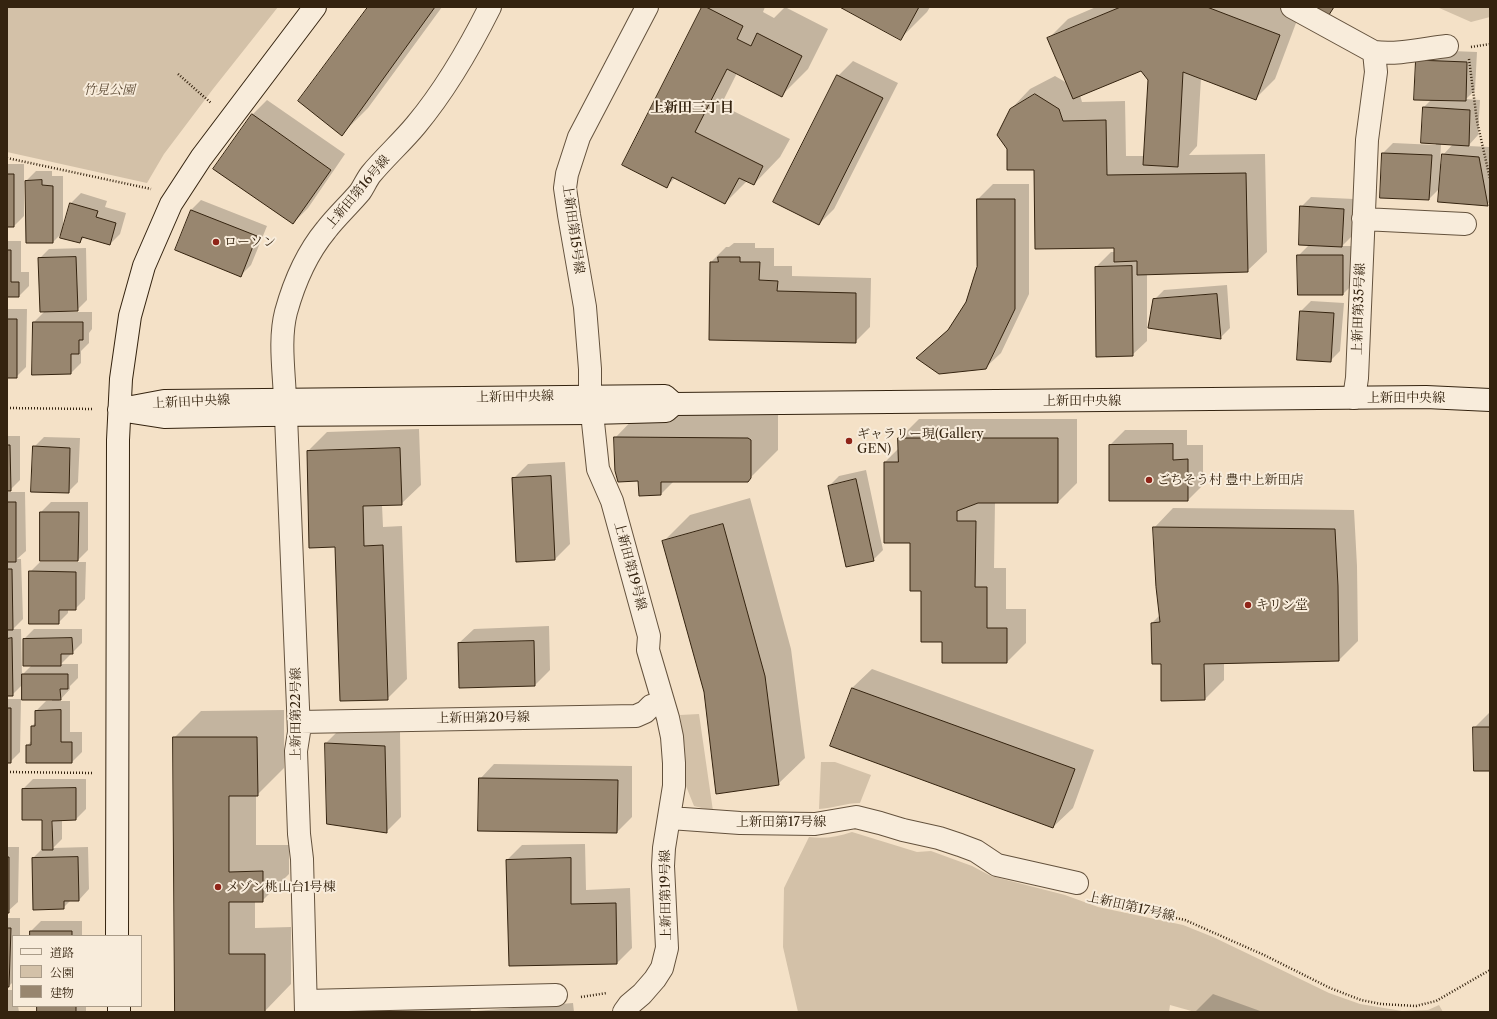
<!DOCTYPE html>
<meta charset="utf-8">
<style>
body{margin:0}
#map{position:relative;width:1497px;height:1019px;overflow:hidden;background:#f4e1c7;font-family:"Libre Caslon Text","Noto Serif JP",serif}
canvas{display:block}
.frame{position:absolute;inset:0;border:8px solid #34230f;pointer-events:none}
.legend{position:absolute;left:12px;top:935px;width:130px;height:72px;box-sizing:border-box;background:#f8ecdb;border:1px solid #aa9c89;margin:0;padding:5px 7px;list-style:none;font-size:12px;color:#34230f}
.legend li{display:flex;align-items:center;gap:8px;height:20px}
.legend b{width:20px;border:1px solid #aa9c89}
</style>
<div id="map">
<canvas width="1497" height="1019"></canvas>
<div class="frame"></div>
<ul class="legend">
<li><b style="height:5px;background:#f8ecdb"></b>道路</li>
<li><b style="height:11px;background:#d3c1a8"></b>公園</li>
<li><b style="height:11px;background:#98866f"></b>建物</li>
</ul>
</div>
<script>
const ctx = document.querySelector('canvas').getContext('2d');
ctx.lineJoin = 'round';
function paint(path, color) {
  ctx.fillStyle = color;
  ctx.fill(path, 'evenodd');
}
function stroke(path, color, width, dash) {
  ctx.strokeStyle = color;
  ctx.lineWidth = width;
  ctx.lineCap = dash ? 'butt' : 'round';
  ctx.setLineDash(dash || []);
  ctx.stroke(path);
}
function label(font, color, halo, rows, align = 'center') {
  ctx.font = font + ' "Libre Caslon Text","Noto Serif JP",serif';
  ctx.lineWidth = 4;
  ctx.setLineDash([]);
  ctx.textBaseline = 'middle';
  ctx.strokeStyle = halo;
  ctx.fillStyle = color;
  for (const [text, x, y, turn = 0] of rows) {
    ctx.save();
    ctx.translate(x, y);
    ctx.rotate((+turn || 0) * Math.PI / 180);
    ctx.textAlign = isNaN(turn) ? turn : align;
    if (halo) ctx.strokeText(text, 0, 0);
    ctx.fillText(text, 0, 0);
    ctx.restore();
  }
}
paint(new Path2D(`
 M7,7H278L213,89L164,154L147,183L7,152Z
 M1437,7H1490V17L1471,22Z
 M699,714L713,811L694,806L686,786L685,749L680,715Z
 M821,762H835L871,775L860,803C846,803 833,808 819,809Z
 M852,832L917,852L931,851L972,866L991,876L1065,895L1098,907L1183,925L1213,937L1261,960L1329,993L1360,1004L1402,1011L1428,1010L1439,1005L1443,1012H1195L1170,1005L1169,1012H798L783,947L784,888L809,837C824,839 837,837 852,832Z`), '#d3c1a8');
paint(new Path2D(`
 M370,7H442L368,108L341,135Z
 M703,7H765L763,12L774,18L785,7L828,29L808,69L781,96L737,73L721,105L790,139L780,157L754,184L747,181L725,203L675,178L667,186Z
 M842,7H930L927,12L900,39Z
 M1096,7H1277L1299,15L1275,79L1256,98L1201,78L1197,146L1189,155L1265,154L1267,252L1247,271L1147,274V341L1132,355L1096,267L1111,252H1115V247L1035,169L1011,109L1030,89L1055,76L1067,83L1049,38L1068,19ZM1141,69L1149,79L1145,156H1126L1125,101L1082,102L1080,95Z
 M1427,50L1477,52L1475,90L1466,99L1480,100L1478,135L1468,146L1489,147L1490,202L1487,204L1440,188L1429,199L1383,153L1393,143L1436,145L1424,107L1432,99H1415ZM1441,143L1453,144L1443,155L1442,164H1440Z
 M853,61L898,83L834,209L819,224L774,201L838,76Z
 M267,100L345,154L308,208L293,223L252,115Z
 M7,164H24V216L14,226H7Z
 M36,171H52V176H63V231L71,203L81,193L107,201L105,207L126,213L120,234L110,244L85,237L79,242L63,232L53,242L26,181Z
 M993,184H1029V294L1001,353L985,368L918,358L952,326L967,303L978,267V199Z
 M1311,197L1354,199L1352,236L1342,246H1353V284L1343,294L1298,256L1309,245L1301,207Z
 M201,200L267,226L251,265L241,275L176,250L191,210Z
 M7,241H21V272H29V286L19,296H7Z
 M734,243H755V248H774V266H792V276L871,278L870,327L855,342L711,262L726,247H729Z
 M86,248L87,300L77,310H49V312H92V329L89,333V343L81,351V363L71,373L34,322L46,310L39,259L49,249Z
 M1227,285L1230,328L1220,338L1154,300L1164,290Z
 M1311,301L1344,303L1340,351L1330,361L1301,311Z
 M7,309H27L26,367L16,377H7Z
 M641,411L778,413V450L747,481H674L661,494L639,480L615,438Z
 M919,419H1077V483L1058,502H995L994,568H1006V609H1026V643L1007,662L943,641L922,590L911,542L885,462L899,448V439Z
 M419,429L421,485L401,504L382,505L383,527L402,526L407,679L387,699L336,546L308,451L327,432Z
 M1125,430H1187V445H1203V485L1188,500H1110V445Z
 M7,436H20V480L10,490H7Z
 M44,437L80,438L78,482L68,492L34,447Z
 M565,462L570,544L555,559L513,479L528,464Z
 M866,470L883,550L873,560L829,486L839,476Z
 M7,492H25L26,551L17,559H21L23,619L13,629H21L22,675L32,665L24,639L34,629H82V643L61,664H78V678L70,686V689L59,701H70V732H82V752L72,762H27V746L32,740V726L36,722V711L46,701H52V699L23,684L12,695H7Z
 M750,498L791,649L805,758L778,784L705,691L663,542L690,515Z
 M51,502H88V550L78,560H41V512Z
 M1173,508L1354,510L1357,566L1358,641L1338,661L1224,663V680L1205,699L1162,663L1152,623L1160,615L1154,528Z
 M40,562H86L85,599L75,609H68V613L58,623L30,572Z
 M549,626L550,670L535,685L460,687L459,643L474,629Z
 M872,669L1094,750L1073,808L1053,827L852,688Z
 M7,699H21L20,752L10,762H7Z
 M284,710V768L257,795H256V845H289V874L262,901H255V928L291,927V984L265,1011L176,1012L174,738L201,711Z
 M1489,713H1490V770L1474,728Z
 M341,728L400,731L401,817L386,832L326,743Z
 M494,764L632,766V817L617,832L480,779Z
 M33,779H86V809L76,819H62V839L53,848L88,847L89,889L79,900H71L63,908L33,858L43,848L42,819L23,789ZM51,816H53V831H52Z
 M585,844L586,890L630,888L632,948L617,963L510,965L507,860L522,845Z
 M7,847H19L18,902L7,912Z
 M7,918H20V936H13V982L9,986H7Z
 M41,921H82V936H31V931Z
 M7,990H13V1006H18L19,1012H7Z
 M1213,994L1263,1012H1195Z
 M573,1003L574,1012H475L476,1011Z
 M470,1004L471,1012H385L386,1011Z
 M38,1006H86V1012H38Z`), '#0003');
const building = new Path2D(`
 M368,7H435L342,136L298,101Z
 M702,7H706L743,26L737,39L751,46L757,33L802,56L782,97L727,69L695,132L763,166L754,185L739,178L725,204L672,177L667,188L622,165Z
 M840,7H919L901,40Z
 M1121,7H1207L1280,35L1256,100L1183,72L1178,167L1143,165L1148,80L1141,71L1073,99L1047,38Z
 M1310,7H1334L1327,18Z
 M1416,60L1467,62L1466,101L1414,100Z
 M837,75L883,98L819,225L773,202Z
 M1035,94L1059,109L1063,121L1106,120L1107,175L1246,173L1248,272L1137,275V261L1114,262V248L1035,249L1034,170H1007V149L997,135L1010,109Z
 M1423,107L1470,110L1469,146L1421,143Z
 M252,114L331,170L293,224L213,169Z
 M1382,153L1432,155L1429,200L1380,198Z
 M1442,154L1479,157L1488,206L1438,202Z
 M7,174H14V227H7Z
 M42,180V185L53,186V243H26L25,181Z
 M977,199H1015V309L986,369L939,374L916,358L948,330L966,302L977,267Z
 M70,203L98,211L96,217L116,223L110,245L82,237L80,243L60,238Z
 M1300,206L1344,209L1342,247L1299,245Z
 M191,210L257,236L241,277L175,250Z
 M7,250H11V282H19V297H7Z
 M1297,255H1343V295H1298Z
 M76,257L78,311L40,312L38,258Z
 M718,257H740V262H760L759,280L778,281L777,291L856,293V343L709,340L710,262H718Z
 M1132,266L1133,356L1096,357L1095,267Z
 M1217,294L1221,339L1148,328L1153,299Z
 M1300,311L1334,313L1331,362L1297,360Z
 M7,319H17V378H7Z
 M33,322H83V340H79V354H71V374L32,375Z
 M614,437L748,438L751,440V478L748,482H661V495L639,496L638,481L618,482L615,471Z
 M898,438H1058V503H978L957,511V521H976L975,587H987V628H1007V663H942V642H921V591H910V543H884V462H898Z
 M1173,444V460L1188,459V501H1109V445Z
 M7,445H10L11,491H7Z
 M33,446L70,448L69,493L31,492Z
 M400,448L402,505L363,506L364,546L383,545L388,700L340,701L335,547L309,548L307,451Z
 M551,476L555,560L516,562L512,478Z
 M856,479L874,561L846,567L828,486Z
 M7,502H16V562H7Z
 M40,512H79L78,561H40Z
 M723,524L765,676L779,785L716,794L704,692L662,541Z
 M1153,527L1335,529L1338,586L1339,661L1204,664L1205,700L1161,701V664H1152L1151,623L1160,622L1156,587Z
 M7,569H12L13,630H7Z
 M29,571L76,572V610H59V624H29Z
 M12,638L13,696H7V639Z
 M72,638L73,654H61V666H23V639Z
 M534,641L535,686L459,688L458,643Z
 M22,674H68V689H60L61,700H22Z
 M852,688L1075,769L1053,828L830,746Z
 M7,708H11V763H7Z
 M61,710V742H72V763H26V745H31V726H35V711Z
 M1473,727H1490V771H1474Z
 M173,737H257L258,796H229V872L263,871V902H229V954H265V1012H175Z
 M325,743L385,746L387,833L327,824Z
 M479,778L618,780L617,833L478,831Z
 M76,788V820L52,821L53,850H42V820H22V789Z
 M7,857H9V913H7Z
 M78,857L79,901H64V909L33,910L32,858Z
 M571,858V904L616,903L617,964L509,966L506,860Z
 M7,928H11L9,987H7Z
 M30,931H72V936H30Z
 M37,1006H76V1012H37Z`);
paint(building, '#98866f');
stroke(building, '#34230f', 1);
const street = new Path2D(`
 M1292,7L1374,52C1398,55 1422,49 1447,46
 M1363,219L1465,224
 M590,396V369L585,307L569,215L565,188L567,174L579,137L647,7
 M1354,398L1357,378L1367,140L1376,72L1374,52
 M285,399C284,371 279,339 286,312C294,283 307,253 326,230C336,217 349,205 360,192C364,186 367,179 371,174C385,157 402,142 416,125C446,89 469,49 490,7
 M592,413L598,469L612,501L649,636L648,650L668,718L672,737L674,763V786L664,848L663,866L667,948L662,968L655,979L642,994L629,1005L624,1012
 M286,416L299,732L296,751L299,834L302,859L306,1012
 M299,722L636,716L645,712L651,706L663,702
 M670,818L740,823L815,824L856,817L880,823L903,830L939,838L960,845L976,851L997,865L1077,883
 M306,1001L556,995`);
const secondary = new Path2D(`
 M132,407L164,401L665,396L674,404
 M119,410L164,417L264,415L592,413L666,411L674,404L1426,397L1490,400
 M117,936L118,440L121,379L130,316L144,266L171,204L201,158L315,7
 M119,1006V1012`);
stroke(street, '#64523d', 24);
stroke(secondary, '#34230f', 24);
stroke(new Path2D(`
 M1471,47L1490,44
 M1469,59L1477,121L1490,179
 M178,74L211,103
 M7,158L151,189
 M7,408L94,409
 M7,772L94,773
 M1094,900L1185,920L1264,955L1330,988L1361,1000L1381,1004L1416,1006L1436,1001L1490,970
 M581,997L607,993`), '#34230f', 2.5, [1, 2]);
stroke(street, '#f8ecdb', 22);
stroke(secondary, '#f8ecdb', 22);
for (const [x, y, r, color] of [
 [216,242,4,"#8f2418"],
 [849,441,4,"#8f2418"],
 [1149,480,4,"#8f2418"],
 [1248,605,4,"#8f2418"],
 [218,887,4,"#8f2418"]
]) {
  const dot = new Path2D();
  dot.arc(x, y, r, 0, 2 * Math.PI);
  ctx.fillStyle = color;
  ctx.fill(dot);
  stroke(dot, '#f8ecdb', 1.5);
}
label('italic 13px', '#5c4a35', '#f8ecdb', [
 ["竹見公園",109,90]
]);
label('13px', '#34230f', '#f8ecdb', [
 ["上新田第16号線",358,192,-50],
 ["上新田第15号線",573,229,82],
 ["上新田第35号線",1359,309,-88],
 ["上新田中央線",515,397,-1],
 ["上新田中央線",1406,398],
 ["上新田中央線",1082,401],
 ["上新田中央線",191,402,-3],
 ["上新田第19号線",630,566,75],
 ["上新田第22号線",296,714,-90],
 ["上新田第20号線",483,718,-1],
 ["上新田第17号線",781,822],
 ["上新田第19号線",666,895,-91],
 ["上新田第17号線",1131,907,13]
]);
label('13px', '#34230f', '#f8ecdb', [
 ["ローソン",224,242],
 ["ギャラリー現(Gallery",857,434],
 ["GEN)",857,449],
 ["ごちそう村 豊中上新田店",1157,480],
 ["キリン堂",1256,605],
 ["メゾン桃山台1号棟",226,887]
], 'left');
label('bold 14px', '#34230f', '#f8ecdb', [
 ["上新田三丁目",692,108]
]);
</script>
